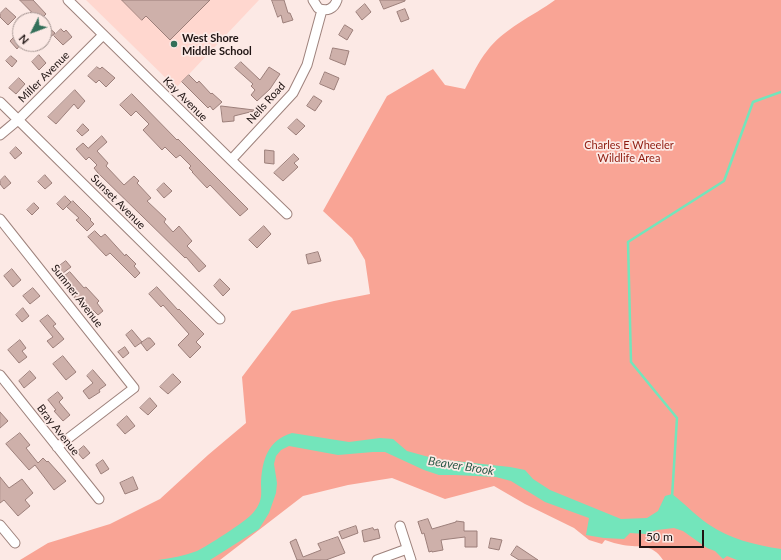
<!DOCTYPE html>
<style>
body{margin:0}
#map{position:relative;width:781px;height:560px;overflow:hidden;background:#fce9e5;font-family:Lato,sans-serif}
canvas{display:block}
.north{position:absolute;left:12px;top:12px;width:40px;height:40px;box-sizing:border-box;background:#fce9e5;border:1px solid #a49491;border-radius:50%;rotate:228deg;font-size:11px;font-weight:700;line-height:16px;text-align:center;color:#1f1413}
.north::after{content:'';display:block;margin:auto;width:14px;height:18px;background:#336f59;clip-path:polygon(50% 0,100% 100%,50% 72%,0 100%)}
.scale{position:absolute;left:639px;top:530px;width:65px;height:18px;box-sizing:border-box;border:2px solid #1f1413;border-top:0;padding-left:5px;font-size:12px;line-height:14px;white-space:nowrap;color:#1f1413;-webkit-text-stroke:3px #fce9e5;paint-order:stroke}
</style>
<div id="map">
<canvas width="781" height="560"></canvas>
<div class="north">N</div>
<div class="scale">50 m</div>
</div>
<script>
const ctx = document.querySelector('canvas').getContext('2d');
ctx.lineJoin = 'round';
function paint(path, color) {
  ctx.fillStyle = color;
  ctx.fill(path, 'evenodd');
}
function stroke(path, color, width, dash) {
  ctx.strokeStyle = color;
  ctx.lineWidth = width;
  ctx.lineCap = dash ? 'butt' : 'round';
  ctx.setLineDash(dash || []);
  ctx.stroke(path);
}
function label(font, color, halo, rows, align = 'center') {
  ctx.font = font + ' Lato,sans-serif';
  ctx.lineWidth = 3.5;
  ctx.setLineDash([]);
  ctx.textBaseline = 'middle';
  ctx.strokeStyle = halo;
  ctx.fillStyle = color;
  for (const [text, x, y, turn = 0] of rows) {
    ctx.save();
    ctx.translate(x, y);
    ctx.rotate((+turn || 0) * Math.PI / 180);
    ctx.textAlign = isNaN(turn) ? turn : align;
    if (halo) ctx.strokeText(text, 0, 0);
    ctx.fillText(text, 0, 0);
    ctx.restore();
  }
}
paint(new Path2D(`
 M86,0H259L176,88Z`), '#ffd7cf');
paint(new Path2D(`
 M555,0H781V560H663C652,543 640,548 623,545C617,544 611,542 605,540L602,544L589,540L574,528L525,504L494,486L445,499L392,478L348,485L303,496L220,560H20L48,543L110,524L160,499L208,455L246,423L242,377L292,311L334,301L370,294L365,260L352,238L323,211L387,96L433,69L445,85L465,89C472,76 478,62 487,51C503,29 533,16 555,0Z`), '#f9a495');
paint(new Path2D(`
 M292,433L349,442L380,438L393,439L407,451L436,459L510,467L525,470L533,479L550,490L621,519L647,518L658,511L665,496L672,494C684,503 695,515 708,524C730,539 755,545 781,549V560H737L727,556L723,559L715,551L707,548L683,531L674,528L657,530L646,534L630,533L624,539L604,538L586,535L589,518L545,502L511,481L496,477L455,475H439L424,470L385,452H373L338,455L289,446L281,450L276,456L274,464L277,483L276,493L269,513L259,529L210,560H158C171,558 184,556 197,551C206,547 246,521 252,514C255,511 259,505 260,501C262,496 261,488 261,483C262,460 268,440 292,433Z`), '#73e5bb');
stroke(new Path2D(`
 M672,497L677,418L631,362L628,242L724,181L753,102L781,92`), '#73e5bb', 2.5);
const building = new Path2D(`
 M20,0H33L46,14L40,20H23L31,12Z
 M122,0H210L170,40L146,16L142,20Z
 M272,0H284L288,13H290L293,20L283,23L281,15L278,17Z
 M380,0H405V1L384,9Z
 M365,4L371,12L362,20L356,12Z
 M6,8L16,17L8,25L0,17V14Z
 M405,9L409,19L401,22L397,12Z
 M345,25L353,30L347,40L339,35Z
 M48,27L55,33L47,40L44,37V31Z
 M61,29L64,32L66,30L72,37L63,45L54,36Z
 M20,34V45L17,49L10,41L15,36L16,38Z
 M333,48L349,51L345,65L330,59Z
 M39,55L46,63L39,70L32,62Z
 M11,56L17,61L12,67L6,61Z
 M241,62L260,80L269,67L280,74L270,89L257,101L251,95L255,90L251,86L253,84L235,68Z
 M97,67L100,69L102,67L115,78L106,87L99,80L96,83L88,76Z
 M325,72L339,78L334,90L320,84Z
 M189,75L197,83L199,81L211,94L212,93L222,102L213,110L210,106L208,108L182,82Z
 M19,78L25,84L16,94L9,88Z
 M75,90L85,101L78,109L74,104L56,124L48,117Z
 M132,94L177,140L178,139L248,209L240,216L210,185L207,188L192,172H193L189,168L191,166L180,155L176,158L165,147L162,150L143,130L149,124L136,111L131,116L120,105Z
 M314,96L322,101L315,111L307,106Z
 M221,106L254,110V111L234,116V121L223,122Z
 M297,119L305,126L296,135L288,128Z
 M83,124L89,130L82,136L77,131Z
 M102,136L107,142L97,151L108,163L106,166L124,185L134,176L139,181L137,183L151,198L147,201L166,219L164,222L173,232L179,226L192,241L187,246L206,266L199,272L186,257L185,258L98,173L94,168L97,165L89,157L86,160L76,149L83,143L88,148Z
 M16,147L22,153L15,159L10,153Z
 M265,150L274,151V164L265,163Z
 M294,154L299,159L294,163L298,167L283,181L274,173Z
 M45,175L52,183L45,189L38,182Z
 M5,176L11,183L4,189L0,184V181Z
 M164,183L172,191L164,198L157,190Z
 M65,196L71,202L63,210L57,204Z
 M73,201L91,219L90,220L94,224L87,231L76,220L79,218L67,207Z
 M34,203L39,208L32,215L27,210Z
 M264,226L271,234L257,248L249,240Z
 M95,231L101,237L105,234L125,256L126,254L136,264L134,266L140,273L135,278L110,253L106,256L88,237Z
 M318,252L321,261L308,264L306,255Z
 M66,261L71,267L63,273L58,267Z
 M12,269L21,280L13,287L4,276Z
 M70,272L84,288L86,287L99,301L97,303L103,311L98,315L93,310L90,312L82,302L80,304L74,298L76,295L62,278Z
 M220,279L230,289L223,296L214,286Z
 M157,287L178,310L179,309L204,334L196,342L201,347L190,358L178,345L189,334L163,305L161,307L149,294Z
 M33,288L40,296L30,304L23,296Z
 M23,308L29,316L22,322L16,315Z
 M48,315L56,324L53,326L64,339L53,348L47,341L53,337L40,321Z
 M132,330L142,342L135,347L126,335Z
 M148,338H150L155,344L147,351L141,343Z
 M20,340L26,348L22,351L27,357L19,363L8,350Z
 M125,347L129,353L123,358L118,352Z
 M63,356L76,372L66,380L53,364Z
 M93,370L106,385L99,390L100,392L89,399L83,391L93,383L87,376Z
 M30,371L36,378L24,388L19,381Z
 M173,374L181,382L168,394L160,387Z
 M58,392L63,398L59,402L70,415L63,421L54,411L56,410L48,400Z
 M150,398L157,406L148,415L140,408Z
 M0,412L8,421L0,428Z
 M127,416L135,426L125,434L117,425Z
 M20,433L30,445L26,448L38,463L43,458L47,462L48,461L66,481L54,490L35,465L29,470L6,444Z
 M84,446L90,453L83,459L77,452Z
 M103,460L109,469L101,474L96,465Z
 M0,477L9,488L22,479L33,493L25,500L30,506L18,516L4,500L0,503Z
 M133,477L138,489L125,494L120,483Z
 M428,519L432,529L456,522V521L464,522V531H477V547H465V537L441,540L443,550L432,552V551L429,552L424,533L422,534L418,522Z
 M356,526L358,533L342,539L339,532Z
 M373,528L374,530L378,529L380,538L364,542L362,531Z
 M338,537L345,553L326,560H297L290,542L296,539L303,557L321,550L318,544Z
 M491,538L502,540L499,550L489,548Z
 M517,546L538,560H519L511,555Z`);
paint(building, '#ceb0aa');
stroke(building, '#9c7f7a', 1);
const minor = new Path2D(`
 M68,0L231,160L287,214
 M313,0L318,8C327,12 334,9 337,0
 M0,102L220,319
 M0,135L18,120L103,35
 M231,160L293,93L307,65L322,10
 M0,219L134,388L57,447
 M0,375L99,499
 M0,525L15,543
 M400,526L411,560
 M377,560L407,549`);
stroke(minor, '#9e827c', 11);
stroke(minor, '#fff', 9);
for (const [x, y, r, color] of [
 [174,44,4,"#336f59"]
]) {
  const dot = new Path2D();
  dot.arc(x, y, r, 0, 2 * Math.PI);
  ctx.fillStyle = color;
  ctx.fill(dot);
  stroke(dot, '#fce9e5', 1.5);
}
label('bold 11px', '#1f1413', '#fce9e5', [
 ["West Shore",182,38],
 ["Middle School",182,51]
], 'left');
label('11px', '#1f1413', '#fce9e5', [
 ["Miller Avenue",44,77,-45],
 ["Kay Avenue",185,99,45],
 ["Nells Road",266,103,-48],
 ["Sunset Avenue",118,202,45],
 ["Sumner Avenue",77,296,52],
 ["Bray Avenue",58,430,52]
]);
label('11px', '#8f1c10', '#fce9e5', [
 ["Charles E Wheeler",629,145],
 ["Wildlife Area",629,158]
]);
label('italic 12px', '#2b5b49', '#fce9e5', [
 ["Beaver Brook",461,466,9]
]);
</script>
